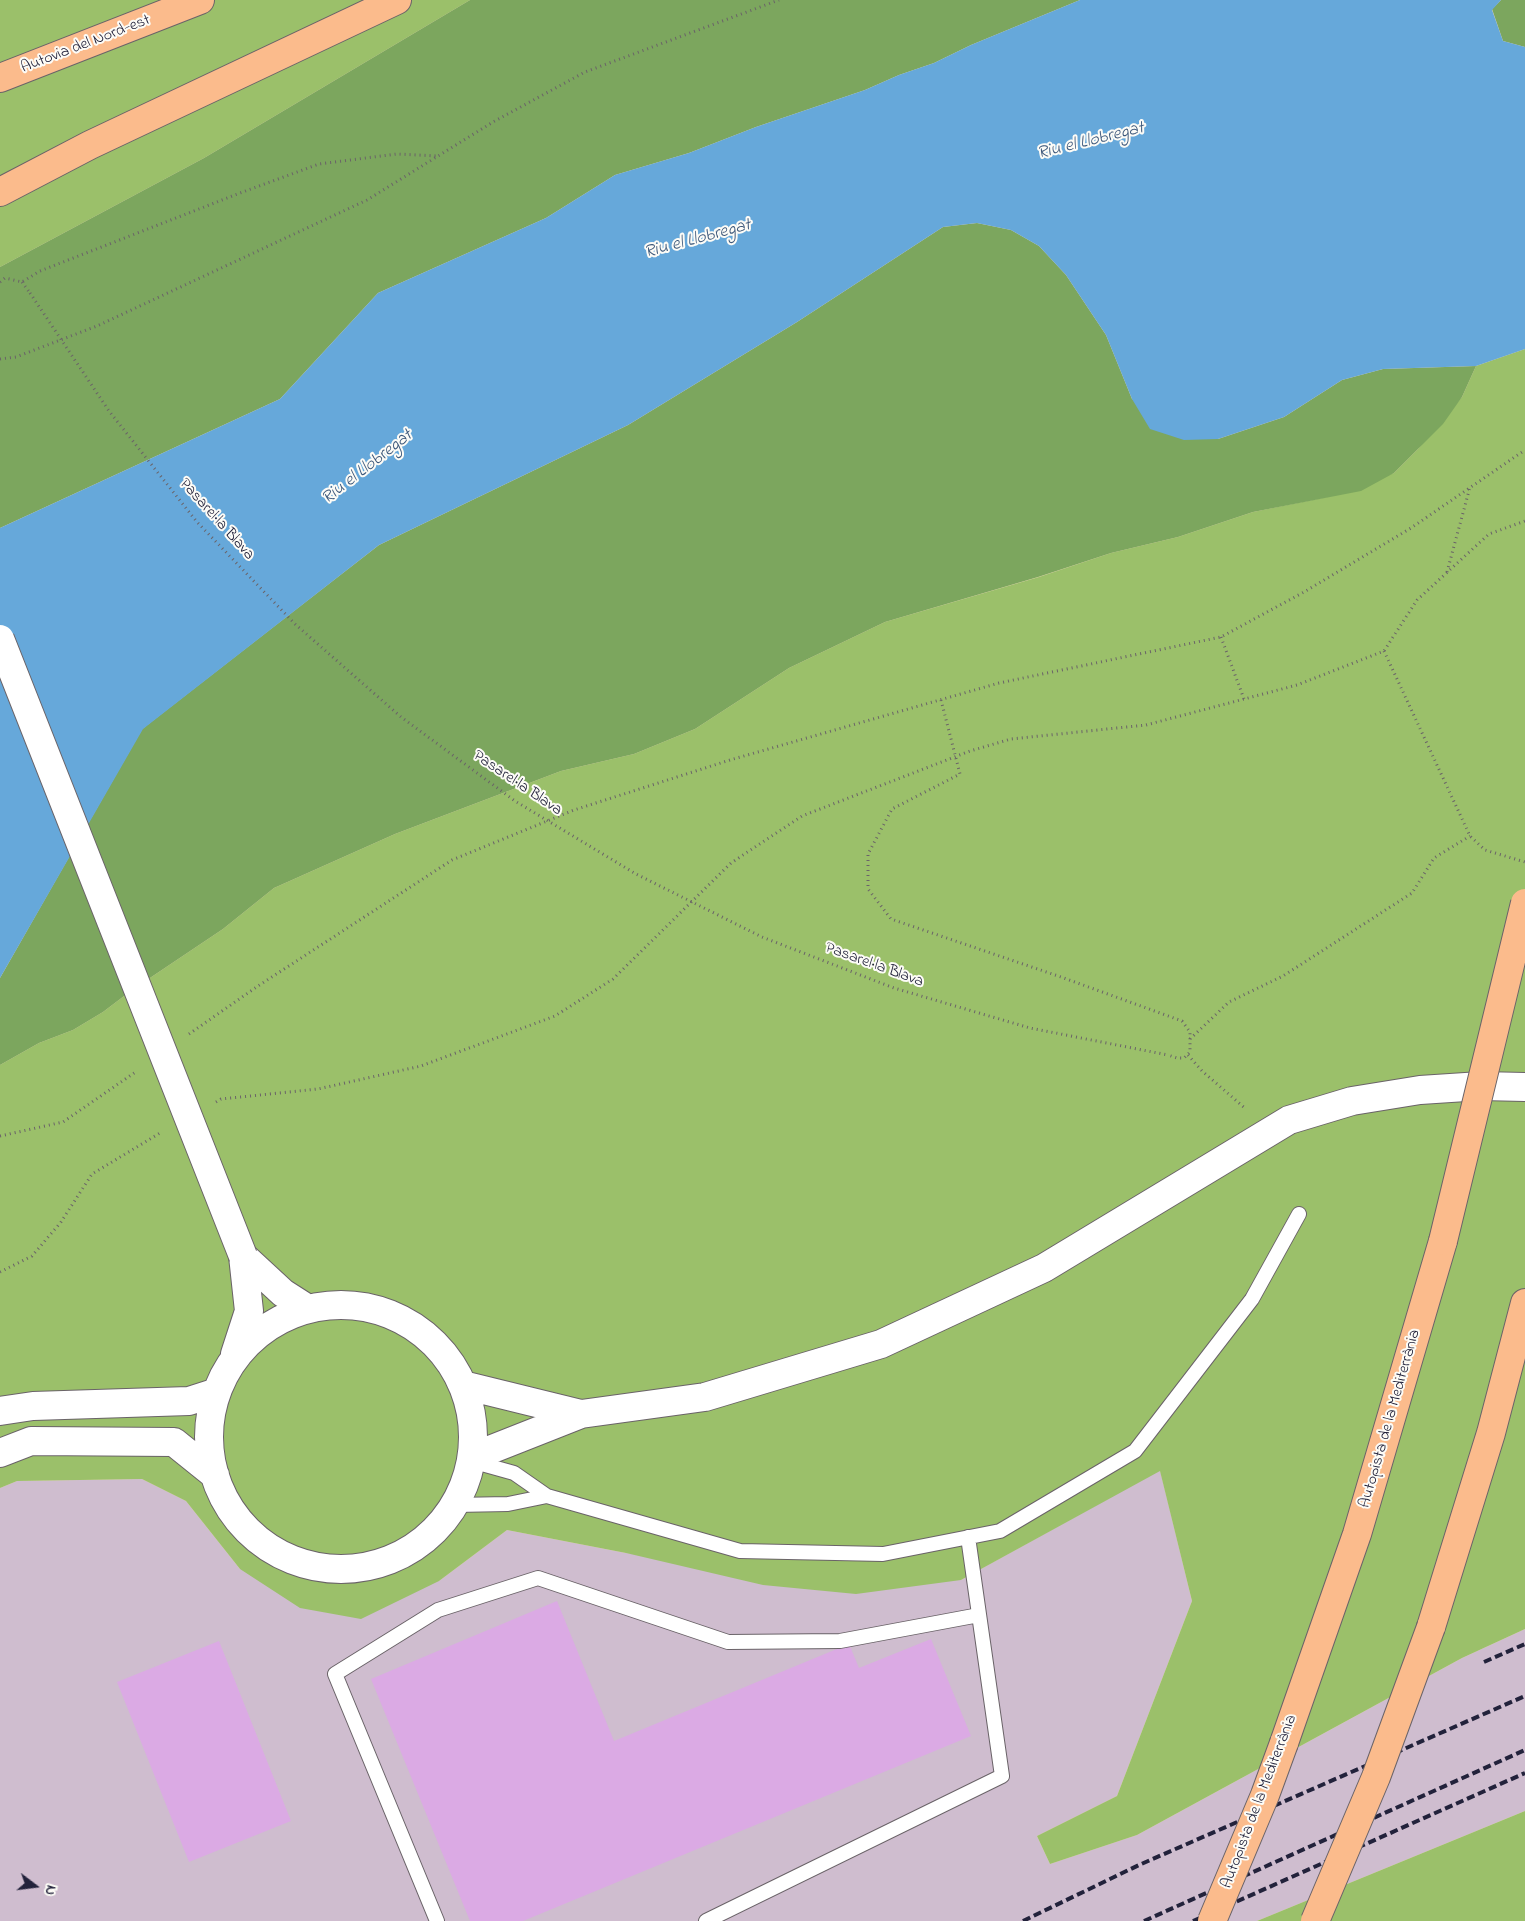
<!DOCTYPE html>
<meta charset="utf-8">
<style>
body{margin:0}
#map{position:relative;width:1525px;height:1921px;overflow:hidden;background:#f0dcbb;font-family:"Indie Flower",sans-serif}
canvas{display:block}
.north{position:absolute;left:10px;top:1861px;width:50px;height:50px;-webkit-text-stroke:4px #fdfcf7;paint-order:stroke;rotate:105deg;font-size:14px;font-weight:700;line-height:20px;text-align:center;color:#22223b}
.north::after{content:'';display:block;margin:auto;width:18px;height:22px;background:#22223b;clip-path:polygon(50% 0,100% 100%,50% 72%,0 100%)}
</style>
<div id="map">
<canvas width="1525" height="1921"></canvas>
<div class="north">N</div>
</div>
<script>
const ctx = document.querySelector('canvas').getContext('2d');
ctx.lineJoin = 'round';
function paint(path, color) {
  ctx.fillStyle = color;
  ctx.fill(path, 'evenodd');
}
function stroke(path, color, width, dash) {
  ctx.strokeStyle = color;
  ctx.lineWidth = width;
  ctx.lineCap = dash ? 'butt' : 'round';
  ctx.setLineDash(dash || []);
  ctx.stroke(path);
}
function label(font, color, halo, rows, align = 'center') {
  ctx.font = font + ' "Indie Flower",sans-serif';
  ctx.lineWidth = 4;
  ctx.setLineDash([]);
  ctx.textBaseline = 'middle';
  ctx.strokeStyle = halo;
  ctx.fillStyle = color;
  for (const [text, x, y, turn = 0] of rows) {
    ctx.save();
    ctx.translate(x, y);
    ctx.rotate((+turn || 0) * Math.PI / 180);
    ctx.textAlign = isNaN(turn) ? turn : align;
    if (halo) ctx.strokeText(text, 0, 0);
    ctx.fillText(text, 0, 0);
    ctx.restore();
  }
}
paint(new Path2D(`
 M1160,1470L1192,1601L1117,1796L1037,1836L1050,1864L1137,1835L1462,1658L1525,1629V1811L1257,1921H0V1488L17,1481L142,1479L186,1501L240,1569L439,1581L507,1530L626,1553L961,1580Z`), '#cfbdcf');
paint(new Path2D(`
 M0,0H470L204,158L0,267Z
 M1525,349V1629L1462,1658L1137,1835L1050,1864L1037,1836L1117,1796L1192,1601L1160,1471L961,1580L856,1594L763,1585L626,1553L507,1530L439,1581L361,1619L300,1608L240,1569L186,1501L142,1479L17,1481L0,1488V1065L39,1043L73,1030L103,1012L132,990L223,929L274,888L395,834L561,771L634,754L695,729L789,668L885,622L1039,577L1111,553L1178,537L1253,512L1327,497L1394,473L1418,449L1462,397L1476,366Z
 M1525,1811V1921H1257Z`), '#9bc06a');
paint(new Path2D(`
 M470,0H1080L971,45L934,63L899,75L865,90L756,127L689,153L615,175L546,218L378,293L280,399L0,528V267L204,158Z
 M1501,0H1525V47L1503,41L1492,9Z
 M977,223L1011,230L1039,246L1066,275L1106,335L1132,399L1218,439L1284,417L1342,380L1383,369L1476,366L1462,397L1443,424L1394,473L1361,491L1253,512L1178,537L1111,553L1038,577L885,622L789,668L695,729L634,754L561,771L395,834L274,888L223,929L132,990L103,1012L73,1030L39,1043L0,1065V978L142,729L379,545L628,425L797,322L943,227Z`), '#7ca65e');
paint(new Path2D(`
 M1080,0H1501L1492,10L1503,41L1525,47V349L1476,366L1383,369L1342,380L1284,417L1218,439L1184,440L1150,429L1132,399L1106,335L1066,275L1039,246L1011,230L977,223L943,227L797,322L628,425L379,545L143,729L0,978V528L280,399L378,293L546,218L615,175L689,153L756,127L865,90L899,75L934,63L971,45Z`), '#66a8da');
paint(new Path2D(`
 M557,1601L614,1741L849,1644L859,1668L931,1639L971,1736L523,1921H470L371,1679Z
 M219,1641L291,1821L189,1862L117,1682Z`), '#dbaae4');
const service = new Path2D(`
 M471,1461L514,1473L547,1496L740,1551L883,1554L1000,1531L1135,1451L1252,1299L1299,1214
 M455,1505L508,1504L547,1496
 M437,1921L335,1674L438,1610L538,1578L728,1642L840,1641L979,1615
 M706,1921L1002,1776L968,1537`);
const tertiary = new Path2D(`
 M243,1256L283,1293L308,1309
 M209 1437a132 132 0 1 1 264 0a132 132 0 1 1-264 0Z
 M235,1354L249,1311L243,1256
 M463,1385L581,1414
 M0,1411L33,1406L189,1401L217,1392
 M0,1453L31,1441L174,1442L215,1475
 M472,1457L581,1414L705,1397L881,1344L1044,1268L1289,1120L1352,1101L1420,1090L1481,1086L1525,1087`);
const motorway = new Path2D(`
 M0,78L200,0
 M0,192L90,145L397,0
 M1431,1627L1491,1433L1525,1303
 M1284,1743L1357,1534L1443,1241`);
stroke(service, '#6a6368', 16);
stroke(tertiary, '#6a6368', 30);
stroke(motorway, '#6a6368', 30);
stroke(new Path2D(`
 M0,282L5,278L22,282L40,271L240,193L319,164L397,154L438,156
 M22,282L30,293
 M0,359L16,357L97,326L367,200L493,122L585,72L779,0
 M1447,572L1470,487
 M1221,637L1244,699
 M1384,651L1470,836L1485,850L1525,862
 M941,700L960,774L892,809L868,854V889L891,919L1061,977L1182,1021L1190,1032V1052L1184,1058H1177L1168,1055
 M189,1034L258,986L452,860L574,810L730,760L999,683L1221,637L1304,592L1411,528L1525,450
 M1190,1039L1229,1002L1283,976L1412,893L1434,858L1470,836
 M1188,1055L1202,1071L1246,1109
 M216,1102L221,1099L318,1089L421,1066L555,1016L613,979L731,863L802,816L970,751L1011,739L1146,725L1297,685L1384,651L1417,600L1489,534L1525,521
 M0,1136L63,1122L137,1071
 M0,1272L32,1256L61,1222L92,1174L160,1133`), '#6a6368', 3, [1, 4]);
stroke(service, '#fff', 14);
stroke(tertiary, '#fff', 28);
stroke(motorway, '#fbbb8c', 28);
stroke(new Path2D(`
 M1484,1662L1525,1644
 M1023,1921L1139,1865L1525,1696
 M1144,1921L1525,1750
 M1193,1921L1525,1773`), '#22223b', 4, [8, 4]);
const tertiaryBridge = new Path2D(`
 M0,639L243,1256`);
const motorwayBridge = new Path2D(`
 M1443,1241L1525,903
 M1212,1921L1265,1795L1284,1743
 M1315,1921L1376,1777L1431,1627`);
stroke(tertiaryBridge, '#6a6368', 30, []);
stroke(motorwayBridge, '#6a6368', 30, []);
stroke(new Path2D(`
 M30,293L109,411L197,522L295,624L401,717L515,801L636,874L762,937L894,988L1030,1028L1168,1055`), '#6a6368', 3, [1, 4]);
stroke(tertiaryBridge, '#fff', 28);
stroke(motorwayBridge, '#fbbb8c', 28);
label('16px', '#22223b', '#fdfcf7', [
 ["Autovia del Nord-est",86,45,-21],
 ["Pasarel·la Blava",216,520,48],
 ["Pasarel·la Blava",517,784,34],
 ["Pasarel·la Blava",874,966,20],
 ["Autopista de la Mediterrània",1391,1419,-74],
 ["Autopista de la Mediterrània",1260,1802,-69]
]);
label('italic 18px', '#3d587b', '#fdfcf7', [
 ["Riu el Llobregat",1091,142,-14],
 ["Riu el Llobregat",698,240,-15],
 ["Riu el Llobregat",368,468,-38]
]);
</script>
